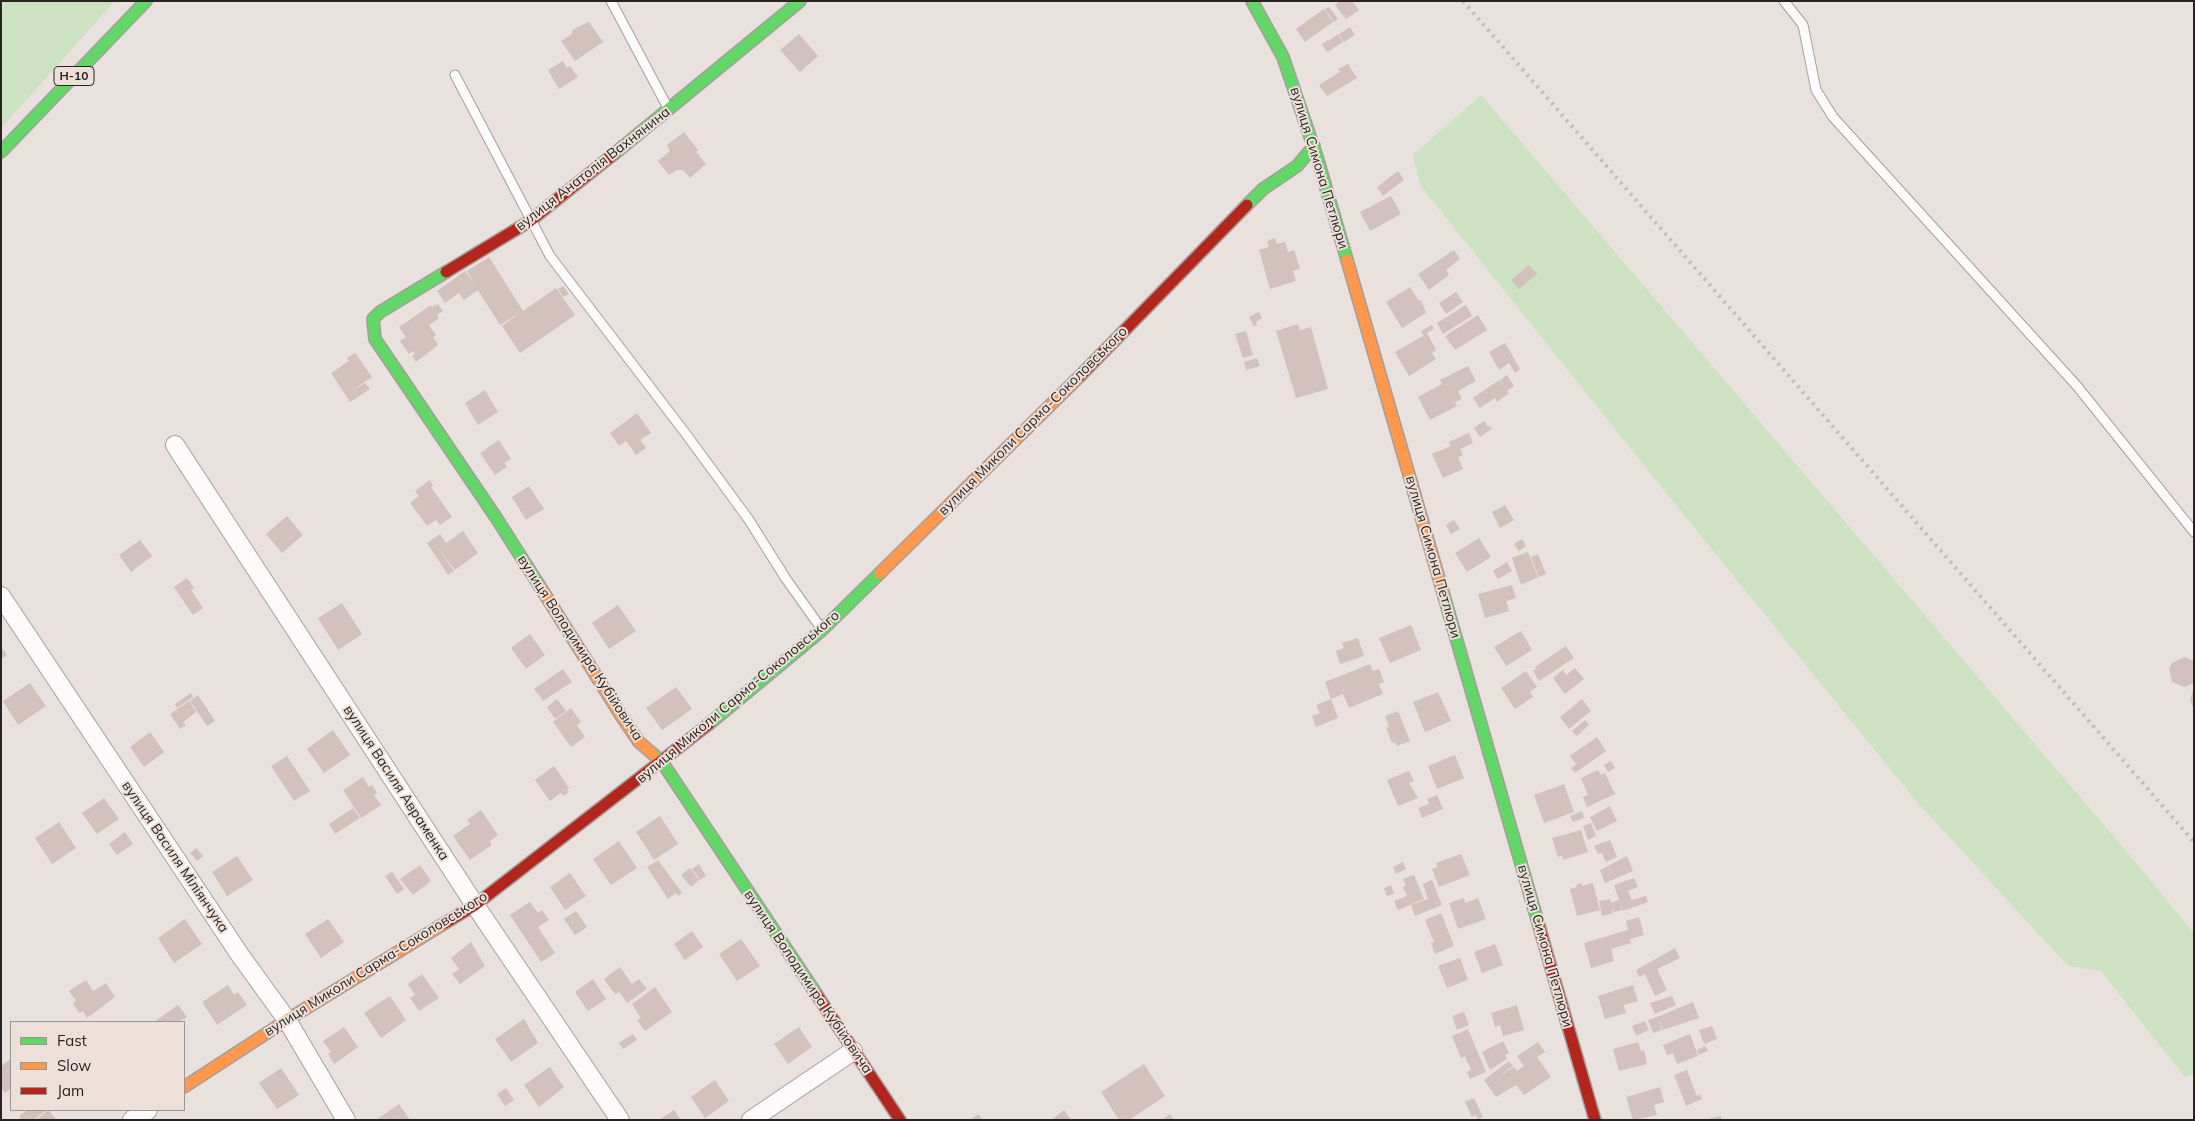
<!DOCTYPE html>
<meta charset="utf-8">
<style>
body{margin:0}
#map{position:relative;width:2195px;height:1121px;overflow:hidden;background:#e8e1dd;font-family:Mulish,sans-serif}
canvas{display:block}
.frame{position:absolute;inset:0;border:2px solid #292422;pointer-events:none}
.legend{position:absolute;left:10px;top:1021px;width:175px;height:90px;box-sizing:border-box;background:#ece0d9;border:1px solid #9e9590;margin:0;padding:6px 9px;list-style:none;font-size:15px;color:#292422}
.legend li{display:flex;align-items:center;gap:10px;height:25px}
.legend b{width:25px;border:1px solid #9e9590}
</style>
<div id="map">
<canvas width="2195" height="1121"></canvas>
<div class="frame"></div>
<ul class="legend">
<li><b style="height:6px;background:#63d668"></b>Fast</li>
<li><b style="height:6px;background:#ff974d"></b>Slow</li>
<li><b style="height:6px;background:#b3261e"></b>Jam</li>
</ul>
</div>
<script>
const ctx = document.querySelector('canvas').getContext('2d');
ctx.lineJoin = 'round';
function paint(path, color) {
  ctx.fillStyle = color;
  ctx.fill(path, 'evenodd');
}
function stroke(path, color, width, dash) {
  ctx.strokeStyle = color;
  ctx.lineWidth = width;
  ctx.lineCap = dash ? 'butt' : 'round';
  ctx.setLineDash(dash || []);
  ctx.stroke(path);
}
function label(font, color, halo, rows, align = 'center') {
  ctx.font = font + ' Mulish,sans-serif';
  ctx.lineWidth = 4;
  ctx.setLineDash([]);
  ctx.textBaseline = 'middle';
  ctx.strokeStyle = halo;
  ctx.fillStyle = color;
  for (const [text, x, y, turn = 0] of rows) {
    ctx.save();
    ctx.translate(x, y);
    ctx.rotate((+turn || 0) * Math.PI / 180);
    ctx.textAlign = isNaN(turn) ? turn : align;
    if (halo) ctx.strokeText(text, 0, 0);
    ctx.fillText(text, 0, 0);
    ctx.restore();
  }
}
paint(new Path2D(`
 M1,1H115L1,128Z
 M1481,95L2138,865L2194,934V1074L2185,1077L2101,971L2068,966L1917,802L1659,484L1420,185L1413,155Z`), '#cde2c2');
paint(new Path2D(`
 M1340,1H1352L1359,10L1346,19L1335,5Z
 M1329,7L1338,19L1334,22L1325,9Z
 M1324,9L1333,22L1305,42L1296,29Z
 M589,22L603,42L575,61L561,41L572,34V30Z
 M1350,27L1355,35L1344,42L1339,34Z
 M799,34L818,56L800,72L780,50Z
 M1338,34L1343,42L1333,48L1328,41Z
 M1328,40L1333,49L1327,52L1322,44Z
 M563,61L567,68L570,66L578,77L559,89L548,70Z
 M1348,64L1357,78L1327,96L1319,85L1340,72L1338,69Z
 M684,132L698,150L696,152L706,164L690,178L683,170H677L669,175L658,161L670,151L667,145Z
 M1398,171L1404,180L1383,196L1377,187Z
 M1391,196L1401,214L1370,231L1360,212Z
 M1275,238L1277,244L1285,242L1288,252L1294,250L1300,269L1293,271L1296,281L1270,289L1259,250L1269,247L1267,241Z
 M1454,250L1460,259L1446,270L1449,275L1429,290L1418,274Z
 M489,257L523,311L556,288L575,315L520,353L502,326L521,312L500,325L478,290L464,300L459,293L445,303L437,291L465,271L475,285L467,271Z
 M1529,265L1537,274L1519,289L1511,280Z
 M563,286L569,294L563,297L558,289Z
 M1410,287L1419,301L1421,300L1426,313L1402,328L1386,302Z
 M1456,292L1463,302L1446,314L1439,303Z
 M438,304L443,311L437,315L439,318L429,325L436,335L433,337L438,345L416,362L412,356L415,354L413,351L409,354L400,341L406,337L399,327L431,305L432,307Z
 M1466,305L1472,316L1443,334L1437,323Z
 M1259,312L1262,318L1256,322L1257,325L1254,326L1249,317Z
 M1478,315L1487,330L1455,350L1445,336Z
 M1298,324L1300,330L1311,327L1328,389L1296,398L1276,331Z
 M1432,325L1434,329L1427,333L1436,350L1432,353L1436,359L1409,376L1395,352L1423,336L1426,341L1421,331Z
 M1246,331L1253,355L1243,358L1235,334Z
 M1505,343L1520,369L1515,373L1509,363L1499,370L1489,352Z
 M355,353L372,377L350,392L365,383L370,389L350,402L331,373L349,361L347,358Z
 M1257,358L1260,366L1246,370L1244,362Z
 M1468,366L1476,381L1458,391L1462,399L1455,402L1457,406L1430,420L1418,397L1442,384L1440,380Z
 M1507,375L1514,386L1507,391L1509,393L1497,402L1495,398L1480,408L1473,398L1499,380L1506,389L1500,380Z
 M485,390L498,412L478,425L465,403Z
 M637,413L651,433L640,440L646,448L636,455L626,441L619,446L610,433Z
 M1484,421L1488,427L1490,426L1492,429L1480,437L1474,428Z
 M1469,433L1473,443L1460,449L1463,455L1458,457L1463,469L1443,478L1432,454L1451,446L1449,442Z
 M499,440L511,459L504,463L507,467L495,475L480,453Z
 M430,480L433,486L431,487L452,517L440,525L436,520L427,526L410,503L419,496L415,491Z
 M529,486L544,509L526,520L512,497Z
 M1505,505L1514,520L1500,528L1492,512Z
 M287,516L303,535L282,553L266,534Z
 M1454,520L1460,529L1451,534L1446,525Z
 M463,531L478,553L455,570L438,548L454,571L448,575L427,543L440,534L446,543Z
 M1479,538L1491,557L1467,572L1455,553Z
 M1522,539L1526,546L1519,551L1514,544Z
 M140,540L152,556L131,572L119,555Z
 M1528,552L1538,577L1521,585L1512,558Z
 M1538,554L1546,574L1539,577L1531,557Z
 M1507,562L1512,571L1498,579L1493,571Z
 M187,578L194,588L191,590L203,608L193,615L174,587Z
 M1512,585L1516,598L1506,601L1509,611L1485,618L1478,594Z
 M342,603L362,634L338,650L318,618Z
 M618,605L636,631L609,649L592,623Z
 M1411,625L1421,650L1390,663L1379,638Z
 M1521,631L1532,650L1506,666L1494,647Z
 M530,634L545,655L526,669L511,648Z
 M1358,638L1364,656L1340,664L1336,651L1344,648L1342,643Z
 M1566,646L1574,658L1539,681L1533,671L1536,669L1535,667Z
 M1,647L7,655L1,659Z
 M2184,657L2194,661V683L2184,687L2172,682L2169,669L2172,663Z
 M1370,664L1373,671L1379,669L1384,682L1379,684L1383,694L1349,708L1343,694L1331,699L1325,682Z
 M1575,668L1584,679L1565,694L1553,678L1563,670L1566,675Z
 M563,669L572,682L543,701L534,689Z
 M1526,671L1537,687L1530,692L1533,697L1515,709L1501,688Z
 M30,683L46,706L18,725L8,709L20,701L8,709L3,701Z
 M676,687L692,709L662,730L646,708Z
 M2194,687V709L2190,700Z
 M1438,692L1451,721L1425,732L1413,702Z
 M191,693L193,697L177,708L175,704Z
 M198,695L215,721L207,726L190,701Z
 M557,699L566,711L555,719L547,707Z
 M1331,699L1338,718L1316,727L1312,716L1320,713L1316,705Z
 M1582,699L1591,711L1569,729L1560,717Z
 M189,701L196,712L183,722L186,725L180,729L170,714Z
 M571,708L581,722L577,725L585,737L571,747L553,722Z
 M1398,711L1410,741L1397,746L1395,742L1392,743L1386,728L1389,727L1385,716Z
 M1585,720L1589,725L1577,736L1572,731Z
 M333,730L350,755L324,773L307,749Z
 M150,732L164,752L144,767L130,747Z
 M1597,737L1606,751L1575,773L1571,768L1576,764L1570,756Z
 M1455,755L1464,778L1437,789L1428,766Z
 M287,756L310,791L294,801L271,766Z
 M1611,761L1615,768L1608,772L1604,765Z
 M554,766L569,788L567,790L569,792L563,796L561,793L550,801L535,780Z
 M1598,770L1601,775L1605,773L1615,794L1587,807L1583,797L1588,795L1581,778Z
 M1409,771L1414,781L1409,783L1418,798L1398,806L1387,780Z
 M363,777L369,787L372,785L377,793L374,795L381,805L361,818L343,790Z
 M1564,784L1574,812L1544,823L1534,795Z
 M1437,795L1443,809L1422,818L1418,808L1429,804L1427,799Z
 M104,798L119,819L97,834L82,813Z
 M1610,806L1617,821L1597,831L1590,817Z
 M353,808L360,818L335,834L329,824Z
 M481,810L498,835L490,841L492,845L470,860L453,836L470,824L467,820Z
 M1582,811L1584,818L1573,822L1570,816Z
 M660,816L678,844L654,860L636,832Z
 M59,822L76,848L52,864L35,838Z
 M1591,823L1596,836L1588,840L1583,826Z
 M1581,830L1588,852L1563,860L1562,856L1558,857L1552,838Z
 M125,832L133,844L117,855L109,844Z
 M1610,840L1617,857L1606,862L1602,853L1598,854L1594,846Z
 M619,841L637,868L611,885L593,859Z
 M196,848L203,856L197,861L190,853Z
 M1461,854L1470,875L1439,887L1432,869L1438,867L1436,863Z
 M237,856L253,880L227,896L212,872Z
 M1627,856L1633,871L1605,883L1600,870Z
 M658,860L682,893L678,896L676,893L668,899L647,867Z
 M1403,862L1406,869L1396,874L1393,867Z
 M699,864L706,876L700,880L692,869Z
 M420,865L431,881L413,895L400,879Z
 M690,868L699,880L691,887L681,875Z
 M392,872L404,889L397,894L385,876Z
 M570,873L586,896L565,910L550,887Z
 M1414,875L1424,899L1398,910L1394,901L1407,896L1403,887L1406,886L1403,879Z
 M1634,878L1638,887L1628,891L1632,900L1646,896L1648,902L1623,911L1620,903L1622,910L1614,912L1612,906L1613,913L1602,916L1599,901L1610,899L1611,903L1619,900L1614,885Z
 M1432,880L1442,905L1415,916L1411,905L1428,899L1423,884Z
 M1582,883V886L1593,883L1600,910L1577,916L1570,889L1577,887L1576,885Z
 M1391,885L1394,894L1387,896L1384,888Z
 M1464,898L1465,903L1478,898L1486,919L1458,929L1449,903Z
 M530,902L538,913L542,910L549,920L538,927L555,953L541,962L510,915Z
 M576,911L587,927L575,935L564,919Z
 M1441,913L1454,946L1435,954L1431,943L1434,942L1425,920Z
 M1639,917L1644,935L1630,939L1631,943L1611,949L1614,961L1591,968L1584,943L1628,930L1626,921Z
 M185,919L202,944L174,963L158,938Z
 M328,919L344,942L321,958L305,934Z
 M692,931L703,947L685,960L674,944Z
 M741,939L760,966L737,981L719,954Z
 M471,942L485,966L460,984L452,974L459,969L451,958Z
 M1495,944L1503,965L1482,973L1474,952Z
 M1675,948L1680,958L1657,969L1667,990L1655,996L1645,974L1639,977L1636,970Z
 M1460,958L1468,980L1447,988L1438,966Z
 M620,967L632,984L639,979L647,989L627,1003L619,992L615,994L604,979Z
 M422,974L439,998L419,1011L410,998L415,995L408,984Z
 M593,979L606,999L588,1011L575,992Z
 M86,980L93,991L106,983L115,997L87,1018L83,1011L79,1013L73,1003L76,1001L69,991Z
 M228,985L234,995L238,992L247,1005L217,1025L202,1002Z
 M1633,985L1638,1001L1624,1005L1626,1013L1605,1019L1598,996Z
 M655,987L672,1012L645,1031L637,1020L641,1018L632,1004Z
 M390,996L406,1020L381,1038L364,1013Z
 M1672,996L1676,1005L1655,1014L1650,1003Z
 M1693,1002L1699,1018L1663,1030L1657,1017Z
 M178,1005L187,1017L179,1022H154Z
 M1517,1005L1524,1030L1503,1036L1500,1025L1495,1027L1491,1013Z
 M1464,1012L1469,1025L1457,1030L1452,1016Z
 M1657,1017L1662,1030L1653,1033L1648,1020Z
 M524,1019L538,1043L511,1062L495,1039Z
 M1645,1021L1649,1030L1636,1036L1632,1026Z
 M1712,1026L1717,1039L1704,1044L1699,1030Z
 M344,1027L358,1047L334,1064L328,1054L331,1052L323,1041Z
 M799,1027L812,1047L788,1064L774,1044Z
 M1468,1029L1486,1072L1470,1079L1467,1072L1471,1070L1465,1056L1461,1058L1452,1036Z
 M633,1034L637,1040L623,1049L619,1043Z
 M1690,1034L1698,1056L1677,1064L1673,1053L1667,1055L1663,1045Z
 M1503,1041L1509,1053L1505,1055L1507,1059L1490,1070L1482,1052Z
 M1538,1042L1545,1052L1537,1057L1551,1077L1524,1095L1516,1085L1496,1097L1484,1080L1509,1061L1513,1066L1498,1077L1514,1067L1517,1071L1524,1066L1517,1056Z
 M1638,1042L1641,1051L1644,1050L1647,1064L1619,1071L1613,1049Z
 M1705,1046L1708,1051L1699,1055L1697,1050Z
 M11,1059V1088L5,1093L1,1087V1066Z
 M1144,1064L1165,1096L1129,1120H1119L1101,1092Z
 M550,1067L564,1087L539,1107L524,1085Z
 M281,1068L299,1095L277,1109L259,1083Z
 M1687,1070L1697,1096L1700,1094L1702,1099L1686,1106L1674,1075Z
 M715,1080L729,1101L705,1118L691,1097Z
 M1660,1087L1664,1102L1654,1105L1657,1115L1633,1120L1626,1097Z
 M506,1088L514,1100L505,1106L497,1094Z
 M1474,1098L1483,1117L1478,1119L1476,1115L1472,1117L1465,1102Z
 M399,1104L410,1120H376Z
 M28,1110H47L33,1120H22L19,1116Z
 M49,1110L56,1120H35Z
 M674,1110L681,1120H659Z
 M1064,1110L1071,1120H1051Z
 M978,1114L983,1120H970Z
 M1170,1114L1174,1120H1162Z
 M1721,1116L1722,1120H1708V1119Z`), '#d3c1bd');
const lane = new Path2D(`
 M611,1L668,108
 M1784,1L1803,25L1816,90L1833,117L2077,386L2194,532
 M455,75L550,256L686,434L749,520L786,579L821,628`);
const street = new Path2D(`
 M175,445L475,905L620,1120
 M1,596L240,955L287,1020L346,1120
 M132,1120L148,1110
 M751,1120L853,1051`);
const fast = new Path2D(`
 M1252,1L1283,57L1317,157L1347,260
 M1,152L146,1
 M614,154L800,1
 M1247,205L1263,189L1297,166L1314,146
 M446,272L380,312L373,319L375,339L495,516L539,585
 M1444,596L1539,926
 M709,724L822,630L880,573
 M653,754L662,762L817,995`);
const slow = new Path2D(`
 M1347,260L1444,596
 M880,573L1080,376
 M539,585L622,717L639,742L653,754
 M184,1087L287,1020L445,923`);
const jam = new Path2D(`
 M446,272L530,221L614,154
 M1080,376L1247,205
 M445,923L475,905L709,724
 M1539,926L1595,1120
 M817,995L900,1120`);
stroke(lane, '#a49f9c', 11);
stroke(street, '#a49f9c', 20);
stroke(fast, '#a49f9c', 14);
stroke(slow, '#a49f9c', 14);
stroke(jam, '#a49f9c', 14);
stroke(lane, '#fcfafa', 9);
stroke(street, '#fcfafa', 18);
stroke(fast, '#63d668', 11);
stroke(slow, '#ff974d', 11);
stroke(jam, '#b3261e', 11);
stroke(new Path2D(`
 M1463,1L2194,842`), '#bfbdbc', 4, [2.5, 5]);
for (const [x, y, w] of [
 [74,76,40]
]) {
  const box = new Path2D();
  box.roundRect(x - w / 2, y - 9.5, w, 19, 4);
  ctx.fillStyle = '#ece0d9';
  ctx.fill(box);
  stroke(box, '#292422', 1);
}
label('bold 12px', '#292422', null, [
 ["Н-10",74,76]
]);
label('14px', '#292422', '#ece0d9', [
 ["вулиця Симона Петлюри",1319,168,73],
 ["вулиця Анатолія Вахнянина",593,169,-38],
 ["вулиця Миколи Сарма-Соколовського",1033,421,-45],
 ["вулиця Симона Петлюри",1433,557,74],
 ["вулиця Володимира Кубійовича",580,648,57],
 ["вулиця Миколи Сарма-Соколовського",738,697,-40],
 ["вулиця Василя Авраменка",396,783,57],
 ["вулиця Василя Міліянчука",175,857,56],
 ["вулиця Симона Петлюри",1545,946,74],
 ["вулиця Миколи Сарма-Соколовського",376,964,-32],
 ["вулиця Володимира Кубійовича",808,982,56]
]);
</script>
